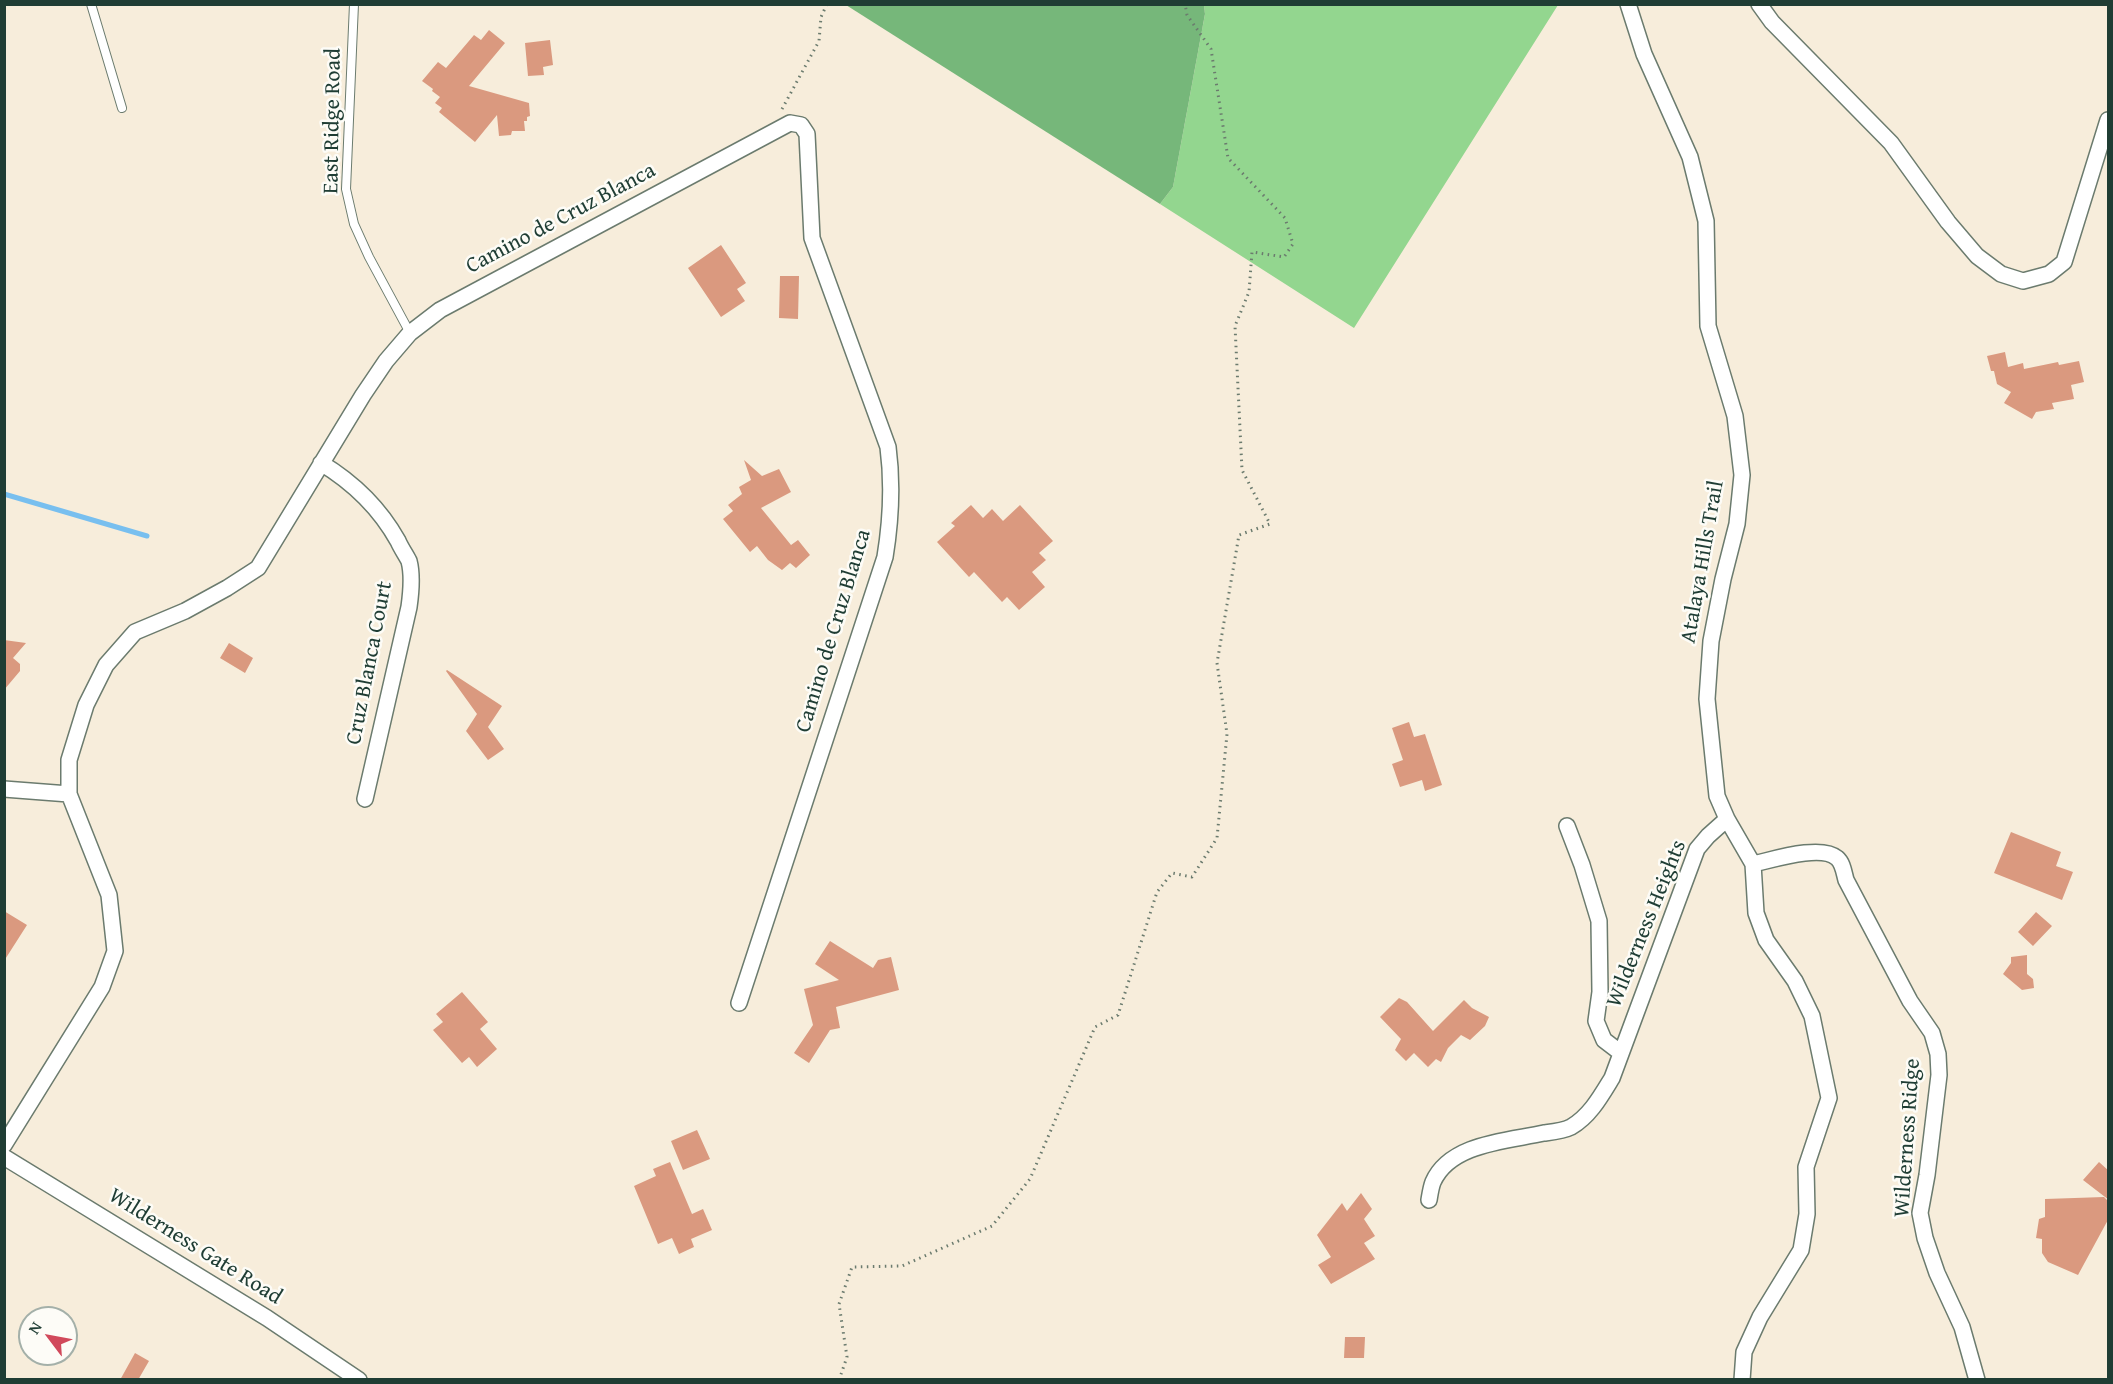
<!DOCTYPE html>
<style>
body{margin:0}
#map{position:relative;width:2113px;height:1384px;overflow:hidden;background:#f7eddb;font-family:"Gentium Book Plus",serif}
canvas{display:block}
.frame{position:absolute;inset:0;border:6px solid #1f3d34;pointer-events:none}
.north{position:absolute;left:18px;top:1306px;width:60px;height:60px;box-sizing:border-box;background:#fdfcf7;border:2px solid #a4b0a9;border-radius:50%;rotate:302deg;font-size:16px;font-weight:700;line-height:24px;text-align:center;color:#1f3d34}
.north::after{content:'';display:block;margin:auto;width:21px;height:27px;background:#d1495b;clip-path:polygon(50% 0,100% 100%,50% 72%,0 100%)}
</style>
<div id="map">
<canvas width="2113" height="1384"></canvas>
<div class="frame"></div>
<div class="north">N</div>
</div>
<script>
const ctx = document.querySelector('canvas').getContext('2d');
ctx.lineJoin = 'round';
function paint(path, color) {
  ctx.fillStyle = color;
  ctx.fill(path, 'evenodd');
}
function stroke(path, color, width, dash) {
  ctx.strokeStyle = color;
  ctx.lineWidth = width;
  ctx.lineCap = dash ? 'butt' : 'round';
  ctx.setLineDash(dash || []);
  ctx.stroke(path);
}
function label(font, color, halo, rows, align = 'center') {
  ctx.font = font + ' "Gentium Book Plus",serif';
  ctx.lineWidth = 5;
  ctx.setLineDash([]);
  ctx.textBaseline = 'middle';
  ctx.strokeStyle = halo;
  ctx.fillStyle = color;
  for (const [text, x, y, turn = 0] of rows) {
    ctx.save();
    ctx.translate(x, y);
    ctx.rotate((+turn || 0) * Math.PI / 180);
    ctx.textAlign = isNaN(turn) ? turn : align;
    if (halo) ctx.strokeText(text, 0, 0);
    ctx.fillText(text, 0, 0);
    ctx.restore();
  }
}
paint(new Path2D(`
 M1204,5H1558L1354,328L1160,204L1173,187L1205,14Z`), '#93d68f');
paint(new Path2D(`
 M846,5H1204L1205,14L1173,187L1160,204Z`), '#76b77a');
stroke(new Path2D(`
 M4,494L147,536`), '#78bfef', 5);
paint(new Path2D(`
 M489,30L505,43L469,86L529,103L530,116L527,117V121H524L525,131H512L511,135L499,136L497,115L475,142L439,112L442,108L435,103L440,97L432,91L433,89L422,81L438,62L446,68L474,35L481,40Z
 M550,40L553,65L543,67L544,75L528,76L525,43Z
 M721,245L746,283L737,289L745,301L721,317L688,268Z
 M780,276H799L798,319L779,318Z
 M2005,352L2008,367L2023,363L2024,369L2058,362L2059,365L2079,361L2084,382L2071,385L2074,399L2052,403L2054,409L2036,412L2032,419L2004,403L2011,392L1997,384L1994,371H1991L1987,356Z
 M744,460L762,476L779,469L791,492L761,508L791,545L798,540L810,555L796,568L790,563L782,570L768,560L757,546L750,552L723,519L733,511L728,505L742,494L739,487L751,480Z
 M971,505L983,518L992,509L1003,521L1020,505L1053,541L1039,553L1046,560L1032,572L1045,587L1019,610L1007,597L1002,602L974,572L969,577L937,542L955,526L951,523Z
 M4,640L26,643L13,658L20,664V671L4,690Z
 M229,643L253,658L245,673L220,658Z
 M447,670L502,706L488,727L504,749L488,760L466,731L477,714L446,671Z
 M1409,722L1414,737L1425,734L1442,785L1425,791L1422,780L1400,787L1392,764L1403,760L1392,728Z
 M2011,832L2061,852L2056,866L2073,872L2062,900L1994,873Z
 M4,911L27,925L4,961Z
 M2036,912L2052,926L2033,946L2018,932Z
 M830,941L873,968L878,960L891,957L899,990L836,1007L840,1028L830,1030L809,1063L794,1053L813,1025L804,989L839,980L815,964Z
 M2027,955V974L2033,979L2034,988L2022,990L2003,974L2011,963V957Z
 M462,992L488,1022L480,1029L497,1049L477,1067L469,1057L462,1063L433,1030L443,1022L436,1014Z
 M1399,998L1407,1002L1433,1031L1464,1000L1472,1008L1489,1017L1485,1026L1470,1040L1461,1035L1448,1048L1441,1062L1436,1059L1428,1067L1414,1053L1406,1061L1395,1050L1401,1039L1380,1017Z
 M697,1130L710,1159L683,1170L671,1141Z
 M670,1162L692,1214L703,1209L712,1230L691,1239L694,1247L679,1254L672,1238L658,1244L634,1186L656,1176L653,1169Z
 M2099,1162L2109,1171V1200L2083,1180Z
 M1361,1193L1372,1209L1364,1219L1375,1236L1364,1243L1375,1259L1331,1284L1318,1265L1331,1257L1317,1235L1342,1203L1347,1211Z
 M2104,1197L2109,1202V1218L2078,1275L2048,1262L2042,1253V1239L2036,1238L2039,1219L2045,1217V1199Z
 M1345,1337H1365L1364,1358H1344Z
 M135,1353L149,1361L138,1380H120Z`), '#da997f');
const lane = new Path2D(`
 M91,4L122,108
 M354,4L346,189L354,224L369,257L410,333`);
const street = new Path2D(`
 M1628,4L1644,54L1690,157L1706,221L1708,326L1735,416L1742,475L1737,524L1723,579L1711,641L1707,699L1717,796L1727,819L1753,864L1756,913L1766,940L1795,981L1812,1016L1829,1098L1806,1167L1807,1214L1801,1250L1760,1317L1744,1352L1742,1380
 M1759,4L1772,22L1891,143L1948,222L1977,256L2001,274L2023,281L2049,274L2064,262L2108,120
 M321,463C354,483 379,507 398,541C401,548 406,555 409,561C413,576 411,593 409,607L365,799
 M4,789L69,794
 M1567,826L1582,865L1599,921L1600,992L1596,1021L1604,1040L1621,1053
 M1753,864C1772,860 1821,844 1837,858C1843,863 1844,873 1846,880L1910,1001L1932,1033L1938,1054L1939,1075L1927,1175L1920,1213L1925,1238L1937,1273L1962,1327L1977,1380
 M4,1145L102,987L115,951L109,895L69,794V760L86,705L106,665L135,632L185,611L227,588L258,568L363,395L386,361L410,333L440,310L790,123L801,125L807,134L812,238L888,447C893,485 891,520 885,557L739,1003
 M4,1157L267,1318L359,1380
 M1429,1200C1430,1194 1431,1187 1433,1182C1450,1143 1508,1141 1544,1133C1552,1132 1563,1131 1571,1127C1590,1116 1601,1096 1612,1078L1697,849L1708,836L1727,819`);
stroke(lane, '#6b7b6e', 10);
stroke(street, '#6b7b6e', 18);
stroke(new Path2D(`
 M782,109L819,41L821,17L827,4
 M839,1380L847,1357L839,1304L852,1267L902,1266L992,1226L1030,1179L1095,1027L1118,1015L1157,892L1172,873L1192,877L1217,838L1227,734L1217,663L1239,535L1270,524L1242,470L1235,326L1249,292L1252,252L1284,257L1293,244L1285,218L1228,158L1211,49L1187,15L1185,4`), '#6b7b6e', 3, [1.5, 4.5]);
stroke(lane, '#fff', 8);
stroke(street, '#fff', 15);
label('22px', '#1f3d34', '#fdfcf7', [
 ["East Ridge Road",333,121,-89],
 ["Camino de Cruz Blanca",561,219,-28],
 ["Atalaya Hills Trail",1703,562,-80],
 ["Camino de Cruz Blanca",834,631,-73],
 ["Cruz Blanca Court",370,663,-79],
 ["Wilderness Heights",1647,924,-68],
 ["Wilderness Ridge",1908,1138,-86],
 ["Wilderness Gate Road",195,1247,32]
]);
</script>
